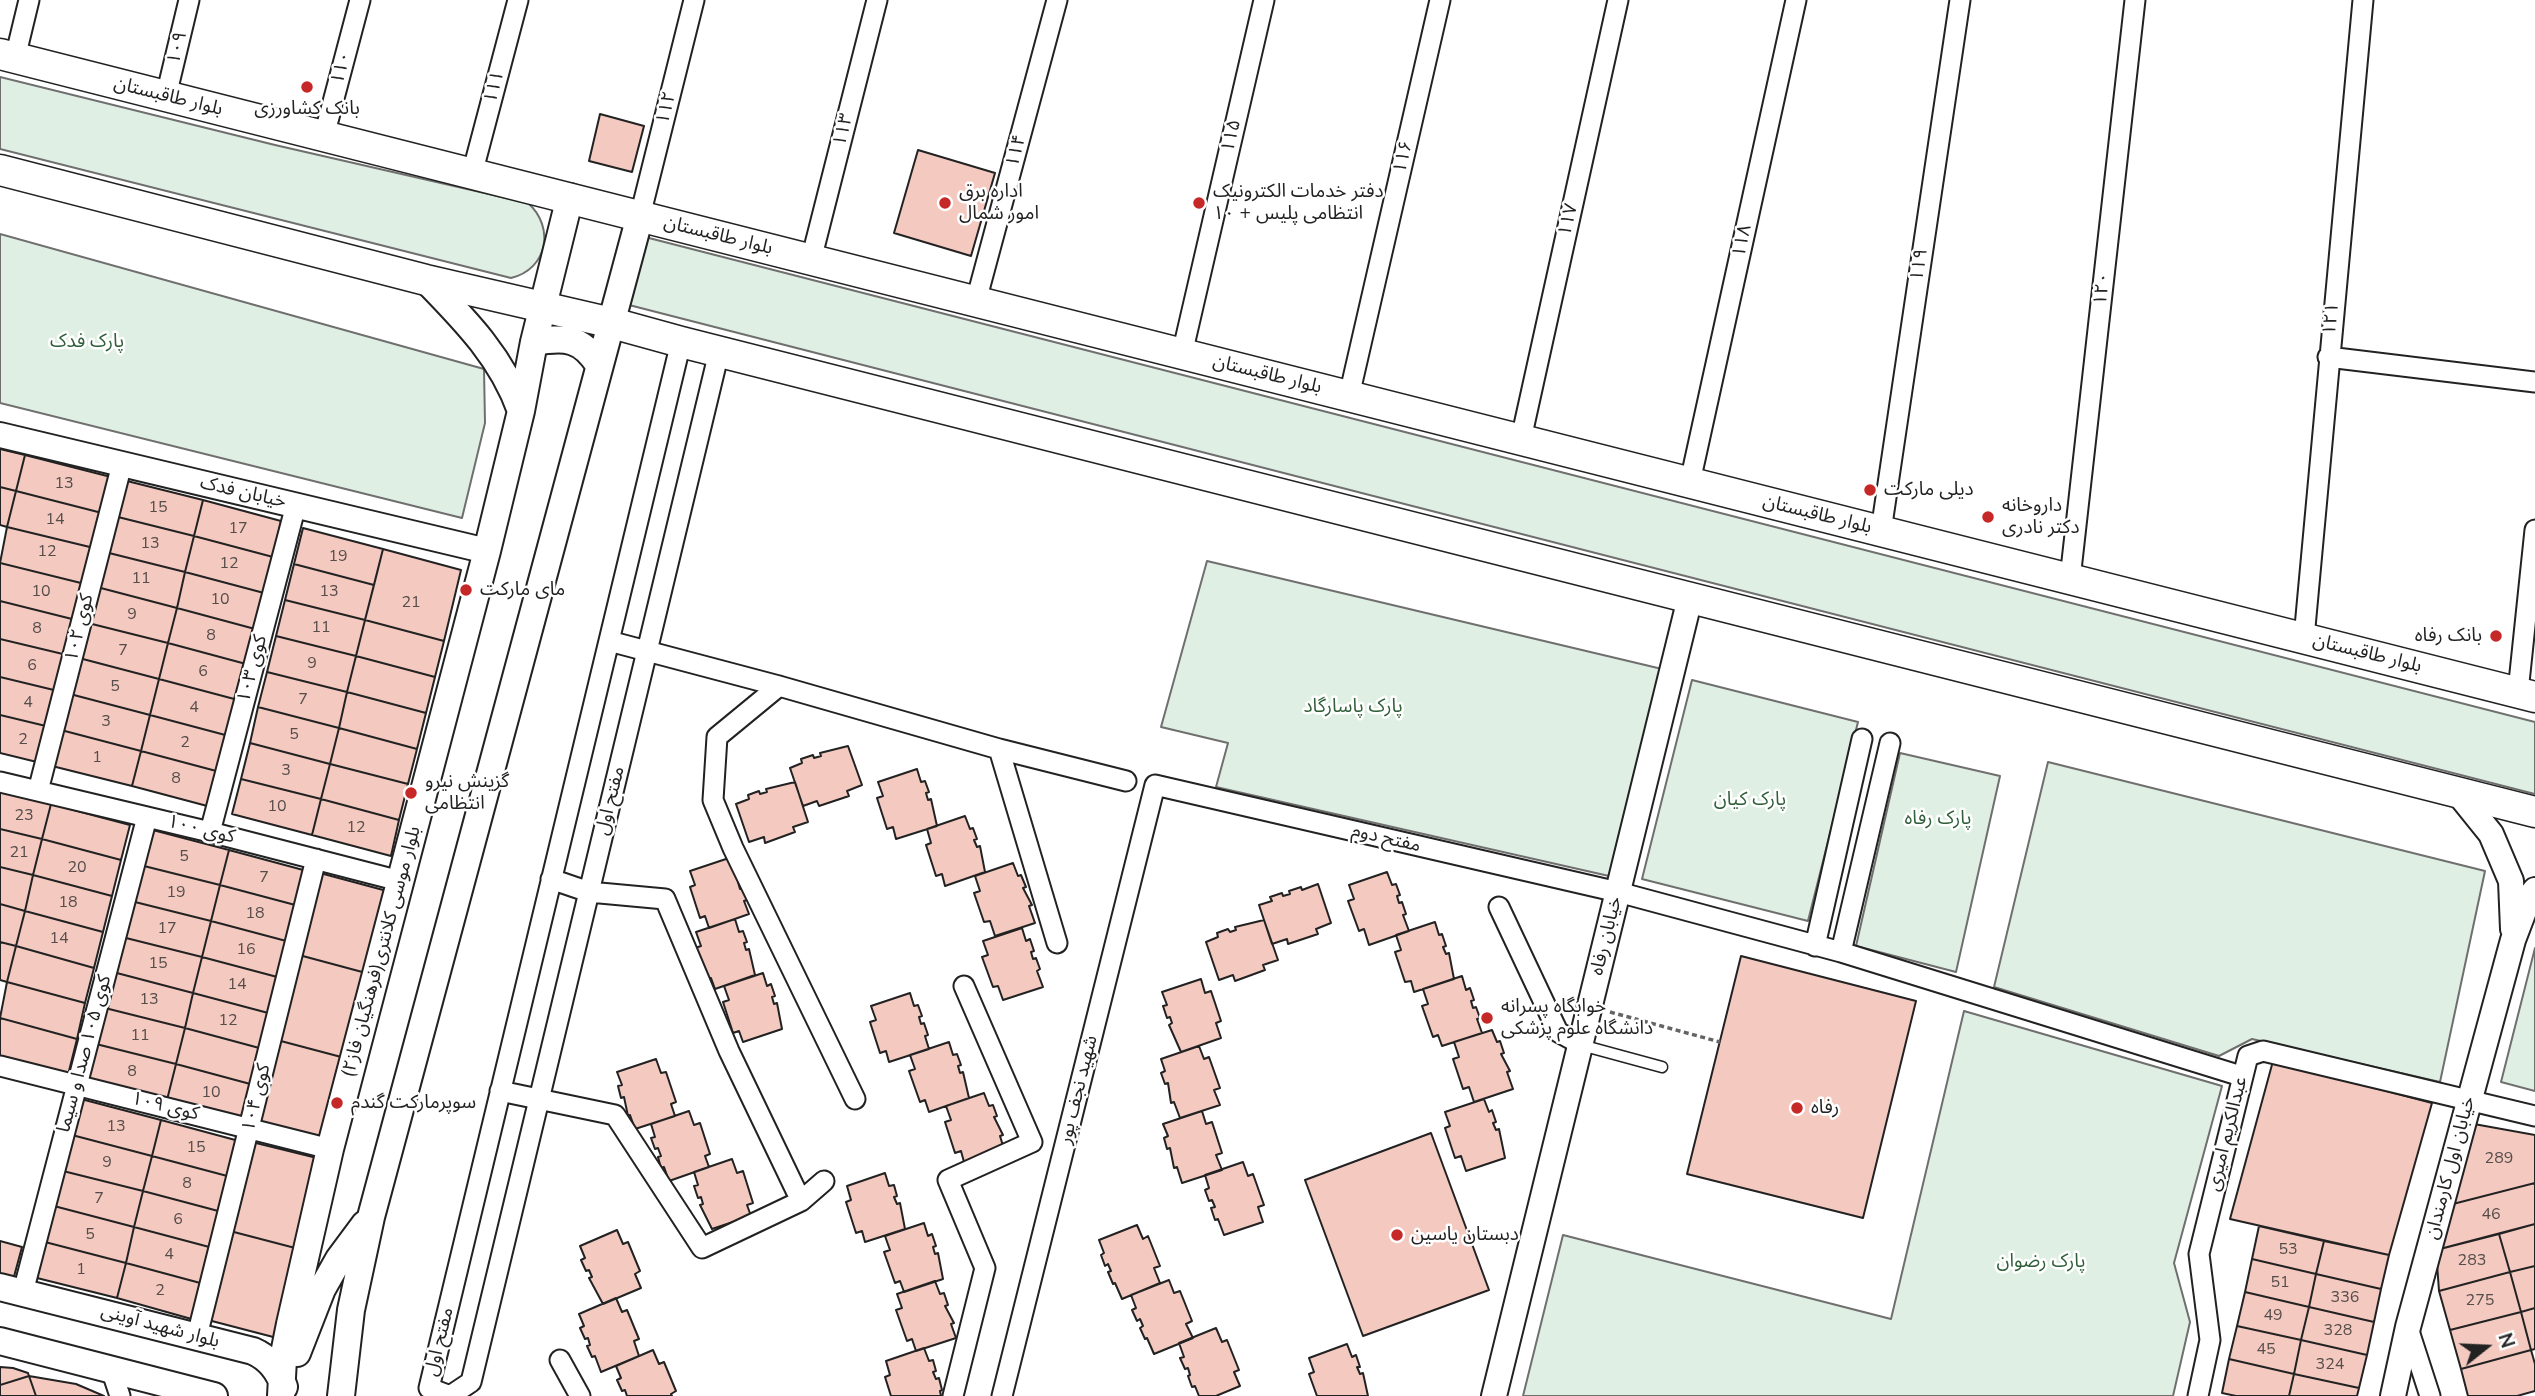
<!DOCTYPE html>
<meta charset="utf-8">
<style>
body{margin:0}
#map{position:relative;width:2535px;height:1396px;overflow:hidden;background:#fff;font-family:"Nunito Sans",sans-serif}
canvas{display:block}
.north{position:absolute;left:2451px;top:1312px;width:70px;height:70px;-webkit-text-stroke:5px #fff;paint-order:stroke;rotate:72deg;font-size:19px;font-weight:700;line-height:28px;text-align:center;color:#222}
.north::after{content:'';display:block;margin:auto;width:24px;height:32px;background:#222;clip-path:polygon(50% 0,100% 100%,50% 72%,0 100%)}
</style>
<div id="map">
<canvas width="2535" height="1396"></canvas>
<div class="north">N</div>
</div>
<script>
const ctx = document.querySelector('canvas').getContext('2d');
ctx.lineJoin = 'round';
function paint(path, color) {
  ctx.fillStyle = color;
  ctx.fill(path, 'evenodd');
}
function stroke(path, color, width, dash) {
  ctx.strokeStyle = color;
  ctx.lineWidth = width;
  ctx.lineCap = dash ? 'butt' : 'round';
  ctx.setLineDash(dash || []);
  ctx.stroke(path);
}
function label(font, color, halo, rows, align = 'center') {
  ctx.font = font + ' "Nunito Sans","Noto Sans Arabic",sans-serif';
  ctx.lineWidth = 5;
  ctx.setLineDash([]);
  ctx.textBaseline = 'middle';
  ctx.strokeStyle = halo;
  ctx.fillStyle = color;
  for (const [text, x, y, turn = 0] of rows) {
    ctx.save();
    ctx.translate(x, y);
    ctx.rotate((+turn || 0) * Math.PI / 180);
    ctx.textAlign = isNaN(turn) ? turn : align;
    if (halo) ctx.strokeText(text, 0, 0);
    ctx.fillText(text, 0, 0);
    ctx.restore();
  }
}
const green = new Path2D(`
 M0,77L275,145L528,203C555,227 548,269 511,278L0,149Z
 M0,234L484,369L485,423L462,518L0,403Z
 M645,237L2535,722V794L629,305Z
 M1207,561L1662,669L1609,876L1216,787L1228,743L1161,727Z
 M1692,680L1858,722L1808,921L1642,879Z
 M1900,753L2000,776L1956,972L1856,946Z
 M2048,762L2485,871L2440,1082L2252,1039L2219,1056L1994,987Z
 M2535,948V1091L2501,1082Z
 M1964,1011L2222,1086L2174,1263L2190,1322L2173,1396H1523L1563,1235L1891,1319Z`);
paint(green, '#e0efe3');
stroke(green, '#6f6f6f', 2);
const building = new Path2D(`
 M600,114L644,126L632,172L589,161Z
 M918,150L995,173L971,256L894,233Z
 M0,449L25,455L16,491L0,487Z
 M25,455L111,477L102,513L16,491Z
 M123,480L203,500L194,536L114,516Z
 M0,487L16,491L7,527L0,525Z
 M16,491L102,513L94,548L7,527Z
 M203,500L281,521L273,557L194,536Z
 M114,516L194,536L185,572L105,552Z
 M7,527L94,548L85,584L0,563Z
 M303,528L383,549L374,585L294,564Z
 M194,536L273,557L264,593L185,572Z
 M383,549L461,570L444,641L365,620Z
 M105,552L185,572L177,608L97,587Z
 M0,563L85,584L76,620L0,601Z
 M294,564L374,585L365,620L285,600Z
 M185,572L264,593L255,629L177,608Z
 M97,587L177,608L168,643L88,623Z
 M285,600L365,620L356,656L276,636Z
 M0,601L76,620L67,655L0,639Z
 M177,608L255,629L246,664L168,643Z
 M365,620L444,641L435,677L356,656Z
 M88,623L168,643L159,679L79,658Z
 M276,636L356,656L347,692L267,672Z
 M0,639L67,655L58,691L0,677Z
 M168,643L246,664L238,700L159,679Z
 M356,656L435,677L426,713L347,692Z
 M79,658L159,679L150,715L70,694Z
 M267,672L347,692L339,728L258,707Z
 M0,677L58,691L50,727L0,715Z
 M159,679L238,700L229,736L150,715Z
 M347,692L426,713L417,749L339,728Z
 M70,694L150,715L141,751L61,730Z
 M258,707L339,728L330,764L250,743Z
 M0,715L50,727L41,763L0,753Z
 M150,715L229,736L220,772L141,751Z
 M339,728L417,749L408,784L330,764Z
 M61,730L141,751L132,786L52,766Z
 M250,743L330,764L321,799L241,779Z
 M848,746L862,785L847,791L849,796L819,806L817,801L803,806L790,768L802,763L801,759L813,755L814,758L821,756L820,753Z
 M141,751L220,772L211,807L132,786Z
 M330,764L408,784L399,820L321,799Z
 M917,769L921,782L925,781L929,792L926,793L928,800L931,799L937,826L896,839L893,827L887,829L877,798L883,796L878,782Z
 M241,779L321,799L312,835L232,814Z
 M795,782L808,822L793,827L795,832L765,843L764,837L749,842L736,804L749,799L748,795L759,791L760,794L767,792L766,789Z
 M0,791L51,804L42,839L0,829Z
 M321,799L399,820L391,856L312,835Z
 M51,804L130,825L121,860L42,839Z
 M965,816L970,829L973,828L977,839L974,840L977,847L980,846L985,872L945,886L942,874L936,876L926,845L931,843L927,829Z
 M0,829L42,839L33,875L0,867Z
 M149,829L229,850L220,885L140,865Z
 M42,839L121,860L112,896L33,875Z
 M229,850L307,871L299,906L220,885Z
 M729,858L733,871L737,869L741,881L738,882L740,889L743,888L747,900L744,901L749,914L709,928L705,916L700,918L690,887L695,885L690,871Z
 M1013,863L1018,876L1021,875L1026,887L1023,888L1032,905L1029,906L1035,923L995,936L990,921L984,922L974,893L980,891L975,876Z
 M140,865L220,885L211,921L131,901Z
 M0,867L33,875L25,911L0,904Z
 M1387,872L1392,885L1396,884L1400,895L1397,896L1399,903L1402,902L1406,914L1403,915L1409,931L1369,945L1364,929L1359,931L1348,901L1354,899L1349,885Z
 M320,873L387,891L366,973L299,955Z
 M33,875L112,896L103,932L25,911Z
 M1318,884L1331,923L1316,929L1318,934L1288,944L1287,939L1272,944L1259,905L1272,901L1270,897L1282,893L1283,896L1290,894L1289,891L1301,887L1302,890Z
 M220,885L299,906L290,942L211,921Z
 M131,901L211,921L202,957L122,937Z
 M0,904L25,911L16,946L0,942Z
 M25,911L103,932L94,968L16,946Z
 M735,919L739,932L743,931L747,942L744,943L746,950L749,949L755,975L715,989L711,978L706,979L695,948L701,946L696,932Z
 M1264,920L1278,960L1263,965L1265,970L1235,981L1233,975L1219,980L1206,942L1218,937L1217,933L1228,929L1230,932L1236,930L1235,927Z
 M211,921L290,942L281,978L202,957Z
 M1435,922L1439,935L1442,934L1446,946L1443,947L1446,954L1449,953L1454,979L1414,992L1411,981L1405,982L1395,952L1401,950L1396,935Z
 M1022,928L1026,941L1030,939L1034,951L1031,952L1033,959L1036,958L1040,969L1037,971L1043,987L1003,1000L998,986L993,987L982,957L988,955L983,941Z
 M122,937L202,957L193,993L113,972Z
 M0,942L16,946L7,982L0,980Z
 M16,946L94,968L85,1003L7,982Z
 M299,955L366,973L345,1058L277,1040Z
 M1741,956L1916,1001L1863,1218L1687,1174Z
 M202,957L281,978L272,1014L193,993Z
 M113,972L193,993L185,1028L105,1008Z
 M763,973L767,986L771,984L775,996L772,997L774,1004L777,1003L782,1029L743,1042L739,1031L733,1033L723,1002L729,1000L724,986Z
 M1462,976L1466,990L1470,988L1474,1000L1471,1001L1473,1008L1476,1007L1480,1018L1477,1019L1482,1033L1442,1046L1438,1035L1433,1037L1422,1006L1428,1004L1423,989Z
 M1201,979L1205,993L1211,991L1221,1021L1216,1023L1221,1038L1181,1052L1169,1025L1172,1023L1170,1017L1167,1018L1163,1006L1167,1005L1162,992Z
 M7,982L85,1003L77,1039L0,1018Z
 M193,993L272,1014L263,1049L185,1028Z
 M910,993L914,1006L918,1005L922,1016L919,1017L921,1024L924,1023L928,1035L925,1036L929,1049L889,1062L886,1051L880,1053L870,1022L876,1020L871,1006Z
 M105,1008L185,1028L176,1064L96,1044Z
 M0,1018L77,1039L68,1075L0,1057Z
 M185,1028L263,1049L254,1085L176,1064Z
 M1492,1030L1497,1042L1500,1041L1504,1053L1501,1054L1510,1071L1507,1072L1513,1089L1474,1102L1469,1087L1463,1089L1453,1059L1459,1057L1454,1042Z
 M277,1040L345,1058L326,1141L258,1123Z
 M949,1042L953,1055L957,1054L961,1065L958,1066L960,1073L963,1072L969,1098L929,1112L925,1100L920,1102L909,1071L915,1069L910,1055Z
 M96,1044L176,1064L167,1100L87,1079Z
 M1199,1046L1204,1059L1209,1057L1220,1088L1214,1090L1220,1105L1180,1118L1174,1102L1171,1103L1168,1083L1165,1084L1161,1073L1165,1071L1161,1059Z
 M656,1059L661,1073L666,1072L676,1102L671,1104L675,1116L635,1129L630,1115L628,1116L624,1097L621,1098L618,1086L622,1085L617,1072Z
 M2273,1061L2432,1103L2389,1255L2230,1219Z
 M176,1064L254,1085L246,1121L167,1100Z
 M984,1093L989,1106L993,1105L997,1116L994,1117L1003,1135L1000,1136L1004,1149L964,1162L961,1151L955,1153L945,1122L951,1120L946,1106Z
 M81,1099L161,1120L152,1156L72,1135Z
 M1484,1099L1489,1112L1492,1110L1496,1122L1493,1123L1496,1130L1499,1129L1505,1158L1466,1171L1461,1156L1455,1158L1445,1128L1450,1126L1445,1112Z
 M689,1111L694,1125L700,1123L710,1154L705,1156L709,1167L669,1181L664,1167L661,1168L658,1157L661,1156L658,1148L655,1149L651,1138L655,1137L651,1124Z
 M1202,1111L1206,1124L1212,1122L1222,1153L1216,1155L1222,1170L1182,1183L1177,1167L1174,1168L1170,1148L1167,1149L1164,1138L1168,1136L1163,1124Z
 M161,1120L239,1141L231,1177L152,1156Z
 M2474,1124L2535,1135V1183L2449,1205Z
 M1431,1133L1489,1290L1363,1336L1305,1180Z
 M72,1135L152,1156L143,1191L63,1171Z
 M252,1142L321,1159L299,1249L230,1231Z
 M152,1156L231,1177L222,1212L143,1191Z
 M732,1159L737,1173L743,1171L753,1203L747,1205L751,1216L712,1229L700,1205L703,1204L701,1197L698,1198L694,1186L698,1185L694,1172Z
 M1243,1162L1248,1176L1253,1174L1264,1205L1258,1207L1263,1222L1224,1235L1218,1219L1215,1220L1211,1208L1215,1207L1212,1200L1209,1201L1205,1190L1209,1188L1205,1175Z
 M63,1171L143,1191L134,1227L54,1206Z
 M885,1173L889,1186L894,1185L897,1196L894,1197L897,1204L900,1203L905,1229L865,1242L862,1231L856,1233L846,1202L851,1200L847,1186Z
 M2535,1183V1224L2436,1250L2449,1205Z
 M143,1191L222,1212L213,1248L134,1227Z
 M54,1206L134,1227L126,1263L45,1242Z
 M924,1223L928,1236L932,1234L936,1246L933,1247L935,1254L938,1253L943,1279L904,1292L900,1281L895,1283L884,1252L890,1250L885,1236Z
 M2535,1224V1266L2510,1272L2499,1234Z
 M1137,1225L1143,1239L1148,1236L1160,1266L1154,1268L1160,1283L1122,1299L1115,1283L1113,1284L1108,1272L1111,1271L1108,1264L1105,1266L1101,1255L1104,1253L1099,1240Z
 M2259,1226L2324,1241L2316,1274L2252,1259Z
 M134,1227L213,1248L204,1284L126,1263Z
 M617,1230L623,1244L628,1242L640,1271L635,1274L641,1288L603,1304L589,1278L592,1277L589,1270L586,1271L581,1260L585,1258L580,1246Z
 M230,1231L299,1249L277,1338L208,1320Z
 M2499,1234L2510,1272L2439,1291L2436,1250Z
 M0,1241L22,1247L12,1284L0,1281Z
 M2324,1241L2389,1255L2381,1289L2316,1274Z
 M45,1242L126,1263L117,1298L37,1278Z
 M2252,1259L2316,1274L2309,1307L2245,1292Z
 M126,1263L204,1284L195,1320L117,1298Z
 M2535,1266V1308L2521,1312L2510,1272Z
 M2510,1272L2521,1312L2450,1330L2439,1291Z
 M2316,1274L2381,1289L2374,1322L2309,1307Z
 M1169,1280L1174,1293L1180,1291L1192,1321L1186,1324L1193,1338L1154,1354L1147,1338L1145,1339L1140,1328L1143,1326L1140,1319L1137,1321L1132,1310L1136,1308L1131,1295Z
 M935,1281L940,1294L944,1293L948,1305L945,1306L954,1323L951,1324L956,1338L916,1351L912,1339L907,1341L896,1310L902,1308L897,1294Z
 M2245,1292L2309,1307L2301,1340L2237,1326Z
 M616,1298L622,1312L627,1310L639,1339L634,1341L639,1356L601,1372L595,1356L592,1357L587,1346L590,1345L588,1338L585,1339L580,1328L584,1326L579,1314Z
 M2309,1307L2374,1322L2367,1355L2301,1340Z
 M2535,1308V1349L2531,1350L2521,1312Z
 M2521,1312L2531,1350L2461,1369L2450,1330Z
 M2237,1326L2301,1340L2294,1374L2229,1359Z
 M1216,1328L1222,1342L1227,1340L1239,1370L1234,1372L1240,1386L1216,1396H1199L1195,1386L1192,1387L1188,1376L1190,1375L1188,1368L1185,1369L1180,1358L1184,1357L1179,1343Z
 M2301,1340L2367,1355L2359,1388L2294,1374Z
 M1347,1344L1352,1357L1356,1355L1360,1367H1357L1360,1374L1363,1373L1368,1396H1317L1309,1374L1314,1372L1309,1358Z
 M924,1348L929,1361L933,1360L936,1371L933,1372L936,1379L939,1378L942,1390L940,1391L941,1396H891L885,1377L890,1375L886,1361Z
 M653,1350L659,1364L664,1362L676,1391L671,1394L672,1396H627L625,1390L622,1391L617,1380L621,1378L616,1366Z
 M2531,1350L2535,1364V1391L2517,1396H2468L2461,1369Z
 M2229,1359L2294,1374L2289,1396H2236L2222,1393Z
 M0,1367L13,1368L28,1373L29,1376L0,1385Z
 M2294,1374L2359,1388L2357,1396H2289Z
 M29,1376L76,1384L104,1396H36Z
 M29,1376L36,1396H0V1385Z`);
paint(building, '#f3c9c0');
stroke(building, '#222', 2);
const service = new Path2D(`
 M1581,1045L1662,1067`);
const minor = new Path2D(`
 M15,58L29,0
 M166,96L189,0
 M324,136L360,0
 M472,174L518,0
 M640,216L694,0
 M811,260L877,0
 M976,301L1057,0
 M681,342L429,1388L450,1396L471,1382L719,352
 M1182,354L1264,0
 M2328,357L2535,382
 M1349,396L1440,0
 M1521,439L1618,0
 M1690,482L1796,0
 M1881,531L1960,0
 M2070,579L2135,0
 M2304,638L2363,0
 M609,641L779,686L999,749L1057,943
 M779,686L717,737L713,800L733,848L855,1099
 M2518,692L2535,530
 M999,749L1126,781
 M0,782L210,832L400,881
 M38,791L122,464
 M210,832L296,505
 M551,879L589,892L665,899L729,1051L801,1201
 M1499,907L1558,1032L1580,1044
 M1815,946L1862,739
 M1841,952L1890,743
 M0,1066L330,1149
 M500,1091L615,1115L702,1248L801,1201L824,1181
 M23,1292L147,817
 M2408,1328L2430,1396
 M197,1336L316,859
 M560,1360L580,1396
 M111,1369L120,1396
 M953,1396L985,1268L948,1180L1032,1142L964,986
 M1002,1396L1155,785L1618,892L1841,952L2241,1076
 M2198,1396L2210,1340L2199,1254L2248,1056L2263,1051L2535,1116`);
const tertiary = new Path2D(`
 M0,435L487,551
 M2458,793L2491,834L2511,881L2513,929
 M1494,1396L1690,598
 M2393,1396L2408,1327L2513,940L2529,898L2535,890`);
const secondary = new Path2D(`
 M426,280C464,319 502,357 521,411
 M534,342C565,337 581,337 599,365
 M0,1287L253,1351C269,1358 279,1371 284,1387
 M0,1341L214,1396
 M297,1353L322,1289L339,1259L365,1224
 M281,1396L283,1359L290,1324L330,1149L487,551L521,411L534,342L570,197
 M341,1396L351,1310L371,1217L640,216`);
const primary = new Path2D(`
 M0,54L2535,697
 M0,170L426,280L612,323L681,342L2535,812`);
stroke(service, '#222', 13);
stroke(minor, '#222', 23);
stroke(tertiary, '#222', 28);
stroke(secondary, '#222', 30);
stroke(primary, '#222', 33);
stroke(new Path2D(`
 M1610,1012L1720,1042`), '#646464', 3.5, [5, 3.5]);
stroke(service, '#fff', 10);
stroke(minor, '#fff', 19);
stroke(tertiary, '#fff', 24);
stroke(secondary, '#fff', 26);
stroke(primary, '#fff', 30);
for (const [x, y, r, color] of [
 [307,87,7,"#c62828"],
 [945,203,7,"#c62828"],
 [1199,203,7,"#c62828"],
 [1870,490,7,"#c62828"],
 [1988,517,7,"#c62828"],
 [466,590,7,"#c62828"],
 [2496,636,7,"#c62828"],
 [411,793,7,"#c62828"],
 [1487,1018,7,"#c62828"],
 [337,1103,7,"#c62828"],
 [1797,1108,7,"#c62828"],
 [1397,1235,7,"#c62828"]
]) {
  const dot = new Path2D();
  dot.arc(x, y, r, 0, 2 * Math.PI);
  ctx.fillStyle = color;
  ctx.fill(dot);
  stroke(dot, '#fff', 2.5);
}
label('16px', '#564c4a', null, [
 ["13",64,484],
 ["15",158,508],
 ["14",55,520],
 ["17",238,529],
 ["13",150,544],
 ["12",47,552],
 ["19",338,557],
 ["12",229,564],
 ["11",141,579],
 ["10",41,592],
 ["13",329,592],
 ["10",220,600],
 ["21",411,603],
 ["9",132,615],
 ["11",321,628],
 ["8",37,629],
 ["8",211,636],
 ["7",123,651],
 ["9",312,664],
 ["6",32,666],
 ["6",203,672],
 ["5",115,687],
 ["7",303,700],
 ["4",28,703],
 ["4",194,708],
 ["3",106,722],
 ["5",294,735],
 ["2",23,740],
 ["2",185,743],
 ["1",97,758],
 ["3",286,771],
 ["8",176,779],
 ["10",277,807],
 ["23",24,816],
 ["12",356,828],
 ["21",19,853],
 ["5",184,857],
 ["20",77,868],
 ["7",264,878],
 ["19",176,893],
 ["18",68,903],
 ["18",255,914],
 ["17",167,929],
 ["14",59,939],
 ["16",246,950],
 ["15",158,964],
 ["14",237,985],
 ["13",149,1000],
 ["12",228,1021],
 ["11",140,1036],
 ["8",132,1072],
 ["10",211,1093],
 ["13",116,1127],
 ["15",196,1148],
 ["289",2499,1159],
 ["9",107,1163],
 ["8",187,1184],
 ["7",99,1199],
 ["46",2491,1215],
 ["6",178,1220],
 ["5",90,1235],
 ["53",2288,1250],
 ["4",169,1255],
 ["283",2472,1261],
 ["1",81,1270],
 ["51",2280,1283],
 ["2",160,1291],
 ["336",2345,1298],
 ["275",2480,1301],
 ["49",2273,1316],
 ["328",2338,1331],
 ["45",2266,1350],
 ["324",2330,1365]
]);
label('19px', '#222', '#fff', [
 ["۱۰۹",178,48,-76],
 ["۱۱۰",342,68,-75],
 ["۱۱۱",495,87,-75],
 ["بلوار طاقبستان",168,97,14],
 ["۱۱۲",667,108,-76],
 ["۱۱۳",844,130,-76],
 ["۱۱۵",1232,136,-77],
 ["۱۱۴",1017,151,-75],
 ["۱۱۶",1404,157,-77],
 ["۱۱۷",1569,220,-77],
 ["بلوار طاقبستان",718,236,14],
 ["۱۱۸",1743,241,-78],
 ["۱۱۹",1920,265,-81],
 ["۱۲۰",2103,289,-84],
 ["۱۲۱",2332,319,-84],
 ["بلوار طاقبستان",1267,375,14],
 ["خیابان فدک",243,493,13],
 ["بلوار طاقبستان",1817,515,14],
 ["کوی ۱۰۲",80,628,-76],
 ["بلوار طاقبستان",2367,654,14],
 ["کوی ۱۰۳",253,669,-75],
 ["مفتح اول",611,801,-76],
 ["کوی ۱۰۰",201,830,14],
 ["مفتح دوم",1386,839,13],
 ["خیابان رفاه",1607,936,-76],
 ["بلوار موسی کلانتری(فرهنگیان فاز۲)",382,952,-75],
 ["کوی ۱۰۵ صدا و سیما",85,1054,-75],
 ["شهید نجف پور",1079,1090,-76],
 ["کوی ۱۰۴",257,1098,-76],
 ["کوی ۱۰۹",165,1107,14],
 ["عبدالکریم امیری",2228,1134,-76],
 ["خیابان اول کارمندان",2451,1168,-75],
 ["بلوار شهید آوینی",160,1327,15],
 ["مفتح اول",440,1342,-76]
]);
label('19px', '#222', '#fff', [
 ["بانک کشاورزی",307,109,"center"],
 ["اداره برق",959,192],
 ["امور شمال",959,214],
 ["دفتر خدمات الکترونیک",1213,192],
 ["انتظامی پلیس + ۱۰",1213,214],
 ["دیلی مارکت",1884,490],
 ["داروخانه",2002,506],
 ["دکتر نادری",2002,528],
 ["مای مارکت",480,590],
 ["بانک رفاه",2482,636,"right"],
 ["گزینش نیرو",425,782],
 ["انتظامی",425,804],
 ["خوابگاه پسرانه",1501,1007],
 ["دانشگاه علوم پزشکی",1501,1029],
 ["سوپرمارکت گندم",351,1103],
 ["رفاه",1811,1108],
 ["دبستان یاسین",1411,1235]
], 'left');
label('19px', '#2f5e38', '#fff', [
 ["پارک فدک",87,342],
 ["پارک پاسارگاد",1353,707],
 ["پارک کیان",1750,800],
 ["پارک رفاه",1938,819],
 ["پارک رضوان",2041,1262]
]);
</script>
